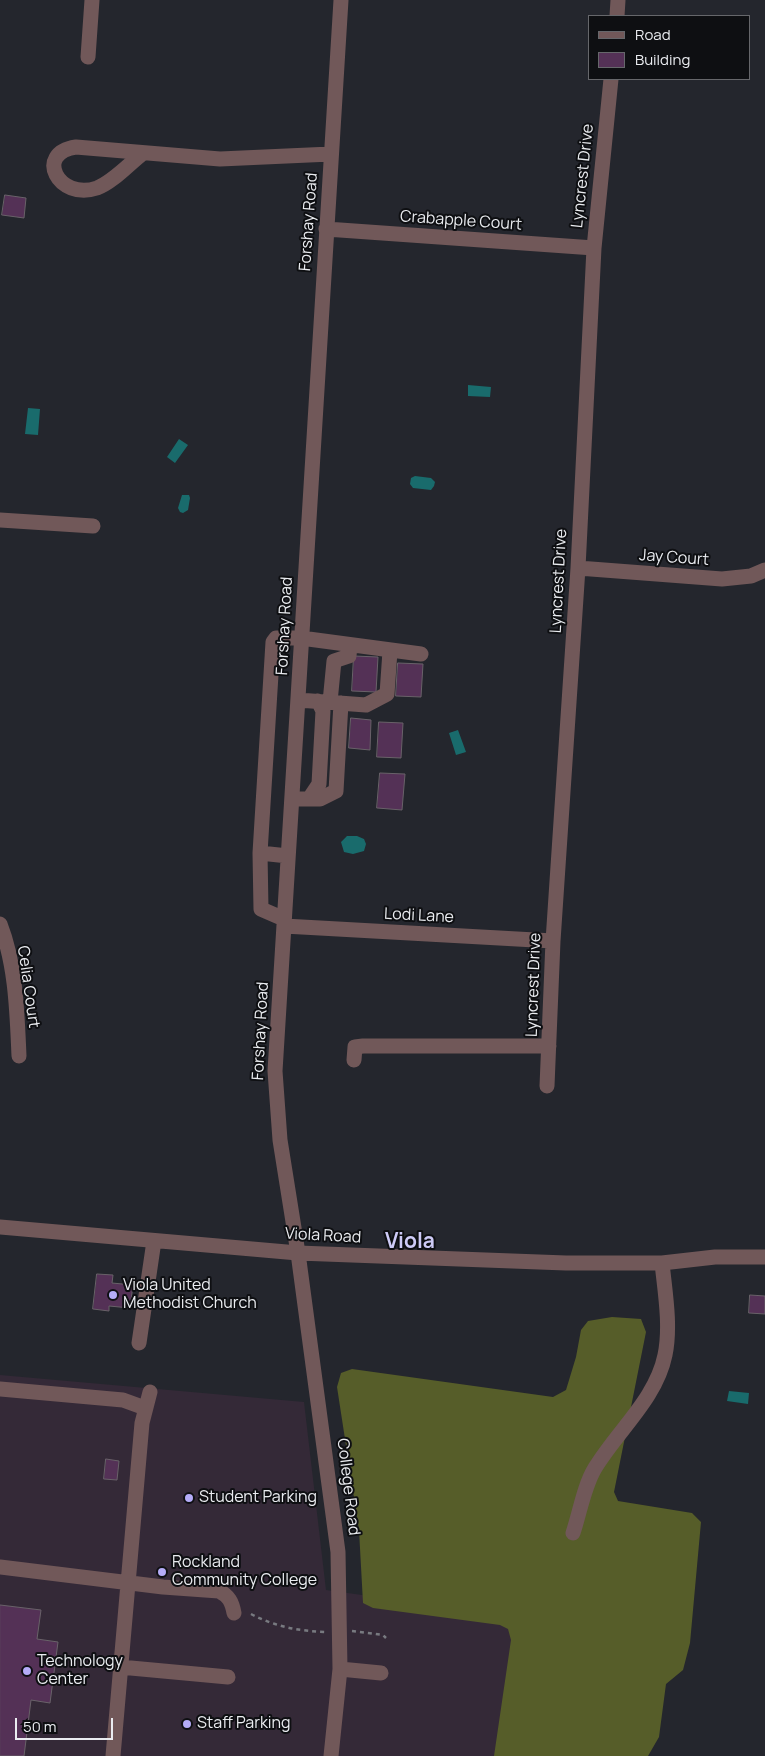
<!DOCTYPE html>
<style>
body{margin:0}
#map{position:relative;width:765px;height:1756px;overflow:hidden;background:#24262d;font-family:Manrope,sans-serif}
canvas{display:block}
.legend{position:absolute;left:588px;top:15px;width:162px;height:65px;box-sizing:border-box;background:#0e0f12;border:1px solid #66676b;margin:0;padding:6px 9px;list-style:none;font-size:15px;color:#eaecf0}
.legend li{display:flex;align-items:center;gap:10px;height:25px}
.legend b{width:25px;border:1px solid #66676b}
.scale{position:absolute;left:15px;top:1718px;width:98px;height:22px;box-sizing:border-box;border:2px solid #eaecf0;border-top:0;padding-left:6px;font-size:15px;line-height:18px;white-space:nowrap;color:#eaecf0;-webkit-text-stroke:4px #0e0f12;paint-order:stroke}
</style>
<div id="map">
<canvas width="765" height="1756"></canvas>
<ul class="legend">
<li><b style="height:6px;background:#715859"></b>Road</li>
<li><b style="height:14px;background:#543156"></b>Building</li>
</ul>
<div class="scale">50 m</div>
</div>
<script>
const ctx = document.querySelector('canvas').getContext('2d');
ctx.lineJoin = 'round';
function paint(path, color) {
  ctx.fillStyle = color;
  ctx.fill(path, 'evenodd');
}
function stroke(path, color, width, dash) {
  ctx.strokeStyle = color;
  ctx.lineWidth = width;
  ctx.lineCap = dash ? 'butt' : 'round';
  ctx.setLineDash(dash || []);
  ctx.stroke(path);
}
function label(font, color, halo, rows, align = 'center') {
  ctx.font = font + ' Manrope,sans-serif';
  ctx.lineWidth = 4;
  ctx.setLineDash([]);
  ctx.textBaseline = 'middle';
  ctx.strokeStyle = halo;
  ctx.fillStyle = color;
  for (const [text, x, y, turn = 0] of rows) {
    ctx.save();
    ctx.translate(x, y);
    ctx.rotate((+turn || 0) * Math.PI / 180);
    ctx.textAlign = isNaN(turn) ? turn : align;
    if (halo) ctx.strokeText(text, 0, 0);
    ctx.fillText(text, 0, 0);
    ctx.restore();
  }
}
paint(new Path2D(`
 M0,1375L304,1402L326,1590L627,1632L610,1756H0Z`), '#342937');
paint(new Path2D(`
 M612,1317L641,1319L646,1332L614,1492L618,1501L692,1513L701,1522L690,1643L683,1670L666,1684L659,1737L648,1756H494L511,1640L508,1629L500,1625L373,1608L363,1603L359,1530L337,1387L341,1373L352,1369L553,1397L566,1390L576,1357L581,1330L588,1321Z`), '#565d29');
paint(new Path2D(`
 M468,385L491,387L490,397L468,396Z
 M28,408L40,409L38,435L25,434Z
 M179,439L188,445L175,463L167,457Z
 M415,476L431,478L435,482L434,486L431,490L413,488L410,484L411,478Z
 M182,495H189L190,498L188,510L183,513L180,512L178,508Z
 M458,730L466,752L456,755L449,733Z
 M347,836H357L364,839L366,844L364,851L353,854L344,852L341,842Z
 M729,1391L749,1393L748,1404L727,1401Z`), '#196b6c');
const building = new Path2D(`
 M5,195L26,198L24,218L2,215Z
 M354,656L378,657L376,692L352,691Z
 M398,663L423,664L421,697L396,696Z
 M351,718L371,720L370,750L349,748Z
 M379,722L403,723L401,758L377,757Z
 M380,773L405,774L402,810L377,808Z
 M97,1274L113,1275L112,1283L133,1285L130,1308L109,1306V1311L93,1309Z
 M750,1295L765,1296V1314L749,1313Z
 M106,1459L119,1461L117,1480L104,1479Z
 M0,1605L41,1610L37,1639L58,1642L50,1703L31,1700L24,1756H0Z`);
paint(building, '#543156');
stroke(building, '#696269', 1);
stroke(new Path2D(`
 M251,1614C276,1627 299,1631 326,1632
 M352,1631L383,1635L386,1638`), '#787a80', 2.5, [4, 4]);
stroke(new Path2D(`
 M617,16L618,0
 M88,57L92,0
 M143,153C129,164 113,182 97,188C58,201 34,153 76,147L220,159L331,154
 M326,229L594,248
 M0,520L93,526
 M578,568L722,579L751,576L765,570
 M298,700L366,705L387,694L390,651
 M330,702L334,661L349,656L350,645
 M292,799H320L336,791L341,703
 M309,799L319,784L323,711L318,701
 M260,853L273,642L276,638H301L421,654
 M284,919L261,909L260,853L288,856
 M0,924C16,965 17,1012 19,1056
 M284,926L553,941
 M354,1060L355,1047L363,1046H549
 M547,1086L553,941L578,568L594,248L611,79
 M0,1227L298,1253L566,1263H662L715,1257H765
 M139,1343L154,1241
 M0,1389L123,1400L145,1408
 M573,1533C580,1512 584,1486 595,1468C618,1430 656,1399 665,1355C671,1326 665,1292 662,1263
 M0,1567L163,1587L219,1591C229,1596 232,1602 234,1613
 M120,1667L228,1677
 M340,1669L381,1673
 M113,1756L142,1423L150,1392
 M331,1756L340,1669L338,1552L298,1253L280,1140L275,1071L341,0`), '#715859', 15);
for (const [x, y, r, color] of [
 [113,1295,5,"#b5acf8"],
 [189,1498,5,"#b5acf8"],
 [162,1572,5,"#b5acf8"],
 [27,1671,5,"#b5acf8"],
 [187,1724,5,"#b5acf8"]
]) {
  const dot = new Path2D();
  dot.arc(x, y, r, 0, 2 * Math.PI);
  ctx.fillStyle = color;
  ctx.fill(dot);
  stroke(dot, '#0e0f12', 2);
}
label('16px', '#eaecf0', '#0e0f12', [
 ["Lyncrest Drive",583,176,-84],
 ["Crabapple Court",461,221,4],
 ["Forshay Road",309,222,-86],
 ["Jay Court",674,558,4],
 ["Lyncrest Drive",559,581,-87],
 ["Forshay Road",285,626,-87],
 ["Lodi Lane",419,916,3],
 ["Lyncrest Drive",534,985,-88],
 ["Celia Court",28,987,82],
 ["Forshay Road",261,1031,-87],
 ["Viola Road",323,1236,3],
 ["College Road",348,1487,83]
]);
label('16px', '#eaecf0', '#0e0f12', [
 ["Viola United",123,1286],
 ["Methodist Church",123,1304],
 ["Student Parking",199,1498],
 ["Rockland",172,1563],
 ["Community College",172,1581],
 ["Technology",37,1662],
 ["Center",37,1680],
 ["Staff Parking",197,1724]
], 'left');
label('bold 21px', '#cdcaf5', '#0e0f12', [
 ["Viola",410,1242]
]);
</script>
